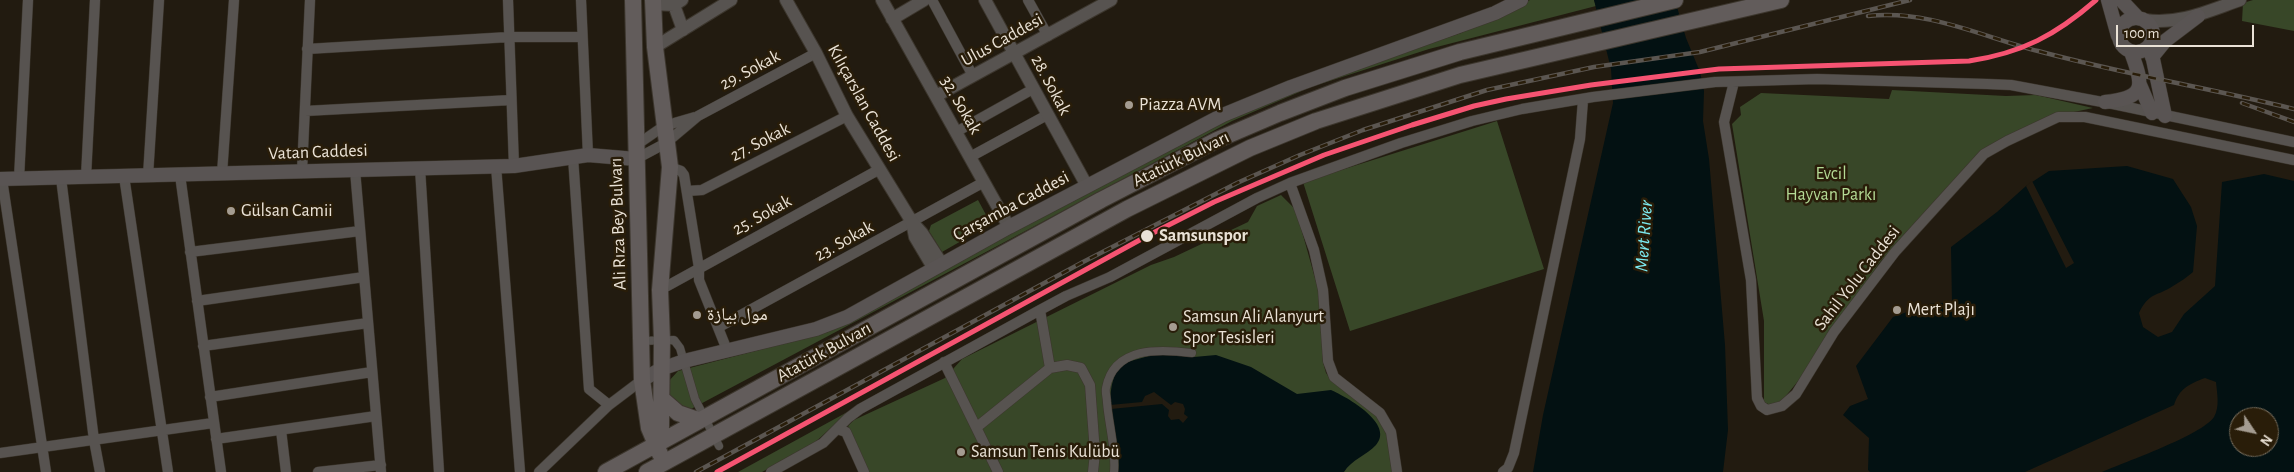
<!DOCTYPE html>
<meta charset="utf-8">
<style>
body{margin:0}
#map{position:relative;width:2294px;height:472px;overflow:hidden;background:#221b10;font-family:"Alegreya Sans",sans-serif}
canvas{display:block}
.north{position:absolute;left:2229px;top:407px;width:50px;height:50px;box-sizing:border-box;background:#291d09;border:1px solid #766c5b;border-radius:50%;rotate:124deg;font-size:14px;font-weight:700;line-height:20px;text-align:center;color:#eae2d6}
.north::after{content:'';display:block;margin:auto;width:18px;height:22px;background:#a49c91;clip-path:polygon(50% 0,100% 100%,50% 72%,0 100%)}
.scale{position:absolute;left:2116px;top:25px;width:138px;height:22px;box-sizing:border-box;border:2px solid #eae2d6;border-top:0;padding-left:6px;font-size:15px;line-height:18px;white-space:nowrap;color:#eae2d6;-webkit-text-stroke:4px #291d09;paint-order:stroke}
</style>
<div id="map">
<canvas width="2294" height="472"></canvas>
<div class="north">N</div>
<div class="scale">100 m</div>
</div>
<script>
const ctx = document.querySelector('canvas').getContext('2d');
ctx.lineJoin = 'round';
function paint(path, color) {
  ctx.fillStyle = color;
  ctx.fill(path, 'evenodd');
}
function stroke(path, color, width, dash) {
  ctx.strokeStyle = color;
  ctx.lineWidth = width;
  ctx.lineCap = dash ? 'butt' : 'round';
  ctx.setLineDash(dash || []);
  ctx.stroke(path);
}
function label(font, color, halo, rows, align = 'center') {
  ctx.font = font + ' "Alegreya Sans","Noto Naskh Arabic",sans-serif';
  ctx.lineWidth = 5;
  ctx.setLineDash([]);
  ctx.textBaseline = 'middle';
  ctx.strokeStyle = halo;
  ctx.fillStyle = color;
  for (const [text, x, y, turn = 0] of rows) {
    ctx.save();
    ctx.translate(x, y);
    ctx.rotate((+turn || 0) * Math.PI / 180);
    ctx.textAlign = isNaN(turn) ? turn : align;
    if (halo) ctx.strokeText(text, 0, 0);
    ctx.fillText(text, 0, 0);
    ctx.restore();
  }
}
paint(new Path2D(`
 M1530,0H1594L1596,6L1429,49L1311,87L1232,121L691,409H682L670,398L668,382L678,371L828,332L1228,117L1310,84L1461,33Z
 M2253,0H2294V31L2242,21L2243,3Z
 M1892,90L2006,96L2036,95L2093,108L2055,116L1984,153L1880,262L1803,375L1776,408L1764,402V321L1732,124L1741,115L1740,107L1761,93L1889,99Z
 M1497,121L1544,269L1350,331L1303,182Z
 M1281,195L1296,210L1320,296L1323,362L1326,373L1332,381L1380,416L1388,432L1395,472H869L848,426L854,420L945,378L962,359L1151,265L1174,257L1248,222L1257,206Z
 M978,200L991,224L942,252L929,231L931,225Z
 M851,410L813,444L762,472H738Z`), '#384728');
paint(new Path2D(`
 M1594,0H1675L1686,38L1700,72L1704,91L1703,121L1709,159L1725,345L1728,430L1723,472H1533L1543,415L1613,103L1611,69Z
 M2127,166L2173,179L2191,207L2197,226L2193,272C2187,277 2180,282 2173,286C2156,297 2149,292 2139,313L2143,327L2158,337L2172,332L2184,314L2215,286L2222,182L2264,174L2294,181V472H2102C2125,462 2202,435 2214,417C2220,407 2217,393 2216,382L2205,378C2189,384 2179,389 2174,405L2025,472H1870L1868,470L1869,438L1843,415L1850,406L1868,399L1856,366L1893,317L1932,303H1952L1951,247L1997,212L2026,186L2049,171ZM2239,417H2269V447H2239Z
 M1163,352L1194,357L1216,355L1251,367L1297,394L1331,390C1347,397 1395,424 1376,445C1367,455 1351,460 1344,472H1118C1123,433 1097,404 1120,364Z`), '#031112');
paint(new Path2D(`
 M2032,181L2074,263L2066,268L2026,186Z
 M1154,392L1171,405L1175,402L1183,404L1185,409L1184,414L1188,417L1183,423L1179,419L1171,420L1168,416L1169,410L1162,404L1111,409L1110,405L1142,402L1145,396Z`), '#221b10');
const pedestrian = new Path2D(`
 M639,341L674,340L680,348L695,399L719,446
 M1114,472C1116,449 1109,426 1107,403C1107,398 1105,392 1106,388C1114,346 1160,349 1192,353`);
const minor = new Path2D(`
 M508,0L514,166
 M581,0L588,155
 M932,0L973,76
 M1028,0L1048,36
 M307,49L509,37H582
 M1734,82L1724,122L1751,280L1757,398L1761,406L1767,410L1782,406L1796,394L1834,332L1895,252L1984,154L2007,141L2058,117H2085L2294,160
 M305,111L511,100
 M956,132L1033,89
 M635,146L664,126L695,117
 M573,157L589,389L609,405
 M970,157L1047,115
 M636,159L666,143L698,116L816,53
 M496,166L520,472
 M670,167L681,171L684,175L699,268V280L727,350
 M420,168L439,472
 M355,170L381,472
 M302,171L310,0
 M222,174L234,0
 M180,175L221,472
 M124,176L168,472
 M148,176L159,0
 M86,177L95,0
 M61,178L94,440L100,472
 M2,179L46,472
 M19,179L28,0
 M1290,183L1314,250L1323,290L1328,361L1334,377L1380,413L1391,432L1397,472
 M687,191L702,190L847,116
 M190,252L360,231
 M660,290L880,169
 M197,301L364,277
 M1040,310L1050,368
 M719,327L984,182
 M203,346L368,323
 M944,362L998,472
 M210,397L372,372
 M977,427L1050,368L1067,365L1081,368L1090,385L1095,453L1093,472
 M837,429L846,432L864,472
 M281,430L286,472
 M216,439L376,416
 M0,453L213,423
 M318,472L381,465
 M539,472L609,405L642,380
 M771,472L823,443L848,418L860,409L1040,310L1066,296L1110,277L1257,198L1290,183L1401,143L1472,121L1522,109L1593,97L1715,82L1817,79L1987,84L2011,85L2113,104L2294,142
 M1503,472L1508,468L1514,453L1580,139L1583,100`);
const tertiary = new Path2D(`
 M786,0L816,53L847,116L912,222L915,237L934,269
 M882,0L1009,227
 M985,0L1087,186
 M653,4L674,5L682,0
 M674,5L683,30
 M892,19L924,0
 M2145,20C2179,25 2208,11 2240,0
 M655,47L731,0
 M936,96L1111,0
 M912,222L922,233L942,264`);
const secondary = new Path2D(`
 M2108,0L2118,36
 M2121,0L2138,18
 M2119 35a17 17 0 1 1 34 0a17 17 0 1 1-34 0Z
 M2150,45L2165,116
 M2152,57L2165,41L2198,16
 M2140,85L2152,113
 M2105,102C2146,98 2144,86 2131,52
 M0,179L514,166L588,155L636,159
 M642,380L661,369L684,361L816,329L847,317L1009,227L1223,115L1291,87L1495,13L1521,0`);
const primary = new Path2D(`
 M633,0L642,380L649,428L660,454
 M653,0L655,47L670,167L660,290L662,340L661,427L656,445
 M662,399L678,413L698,420
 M606,472L1101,200L1217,140L1280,113L1345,88L1460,52L1675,0
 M647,472L1127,209L1250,148L1316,121L1460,75L1781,0`);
stroke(pedestrian, '#3c362d', 9);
stroke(minor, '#3c362d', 11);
stroke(tertiary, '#3c362d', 14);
stroke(secondary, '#3c362d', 15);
stroke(primary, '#3c362d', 18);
stroke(pedestrian, '#575350', 8);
stroke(minor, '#575350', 10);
stroke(tertiary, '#575350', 12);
stroke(secondary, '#595453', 14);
stroke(primary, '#625c5b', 16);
const rail = new Path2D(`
 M1868,16C1927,9 1983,37 2038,51C2123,74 2209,88 2294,109
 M2242,103L2294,122
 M696,472L1083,262L1237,183L1300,155L1363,130L1487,90L1594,67L1700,52L1910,0`);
stroke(rail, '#5b5651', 4.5);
stroke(rail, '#291d09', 2.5, [8]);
stroke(new Path2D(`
 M717,472L1147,236L1214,202L1324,155L1412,125L1474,106L1506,99L1591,85L1719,69L1969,61C2022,53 2056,35 2096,0`), '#f65372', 5);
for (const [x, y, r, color] of [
 [1129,105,5,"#a49c91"],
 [231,211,5,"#a49c91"],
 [1147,236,7,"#eae2d6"],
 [1897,310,5,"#a49c91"],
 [697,315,5,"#a49c91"],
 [1173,327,5,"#a49c91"],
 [961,452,5,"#a49c91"]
]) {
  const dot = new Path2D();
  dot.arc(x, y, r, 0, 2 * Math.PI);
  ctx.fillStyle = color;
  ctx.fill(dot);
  stroke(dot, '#291d09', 2);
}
label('18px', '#eae2d6', '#291d09', [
 ["Ulus Caddesi",1002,40,-29],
 ["29. Sokak",750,70,-28],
 ["28. Sokak",1051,85,62],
 ["Kılıçarslan Caddesi",864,103,61],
 ["32. Sokak",961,105,60],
 ["27. Sokak",760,142,-27],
 ["Vatan Caddesi",318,152,-2],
 ["Atatürk Bulvarı",1181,159,-26],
 ["Çarşamba Caddesi",1011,206,-28],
 ["25. Sokak",762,215,-29],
 ["Ali Rıza Bey Bulvarı",618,224,-92],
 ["23. Sokak",844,241,-29],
 ["Sahil Yolu Caddesi",1857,278,-52],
 ["Atatürk Bulvarı",824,352,-29]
]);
label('18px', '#eae2d6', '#291d09', [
 ["Piazza AVM",1139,105],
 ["Gülsan Camii",241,211],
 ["Mert Plajı",1907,310],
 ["مول بيازة",707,315],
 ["Samsun Ali Alanyurt",1183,317],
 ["Spor Tesisleri",1183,338],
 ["Samsun Tenis Kulübü",971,452]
], 'left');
label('18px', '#b4da95', '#291d09', [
 ["Evcil",1831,174],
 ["Hayvan Parkı",1831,195]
]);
label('bold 18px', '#eae2d6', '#291d09', [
 ["Samsunspor",1159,236]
], 'left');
label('italic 19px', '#7ceaf0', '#291d09', [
 ["Mert River",1644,236,-86]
]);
</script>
